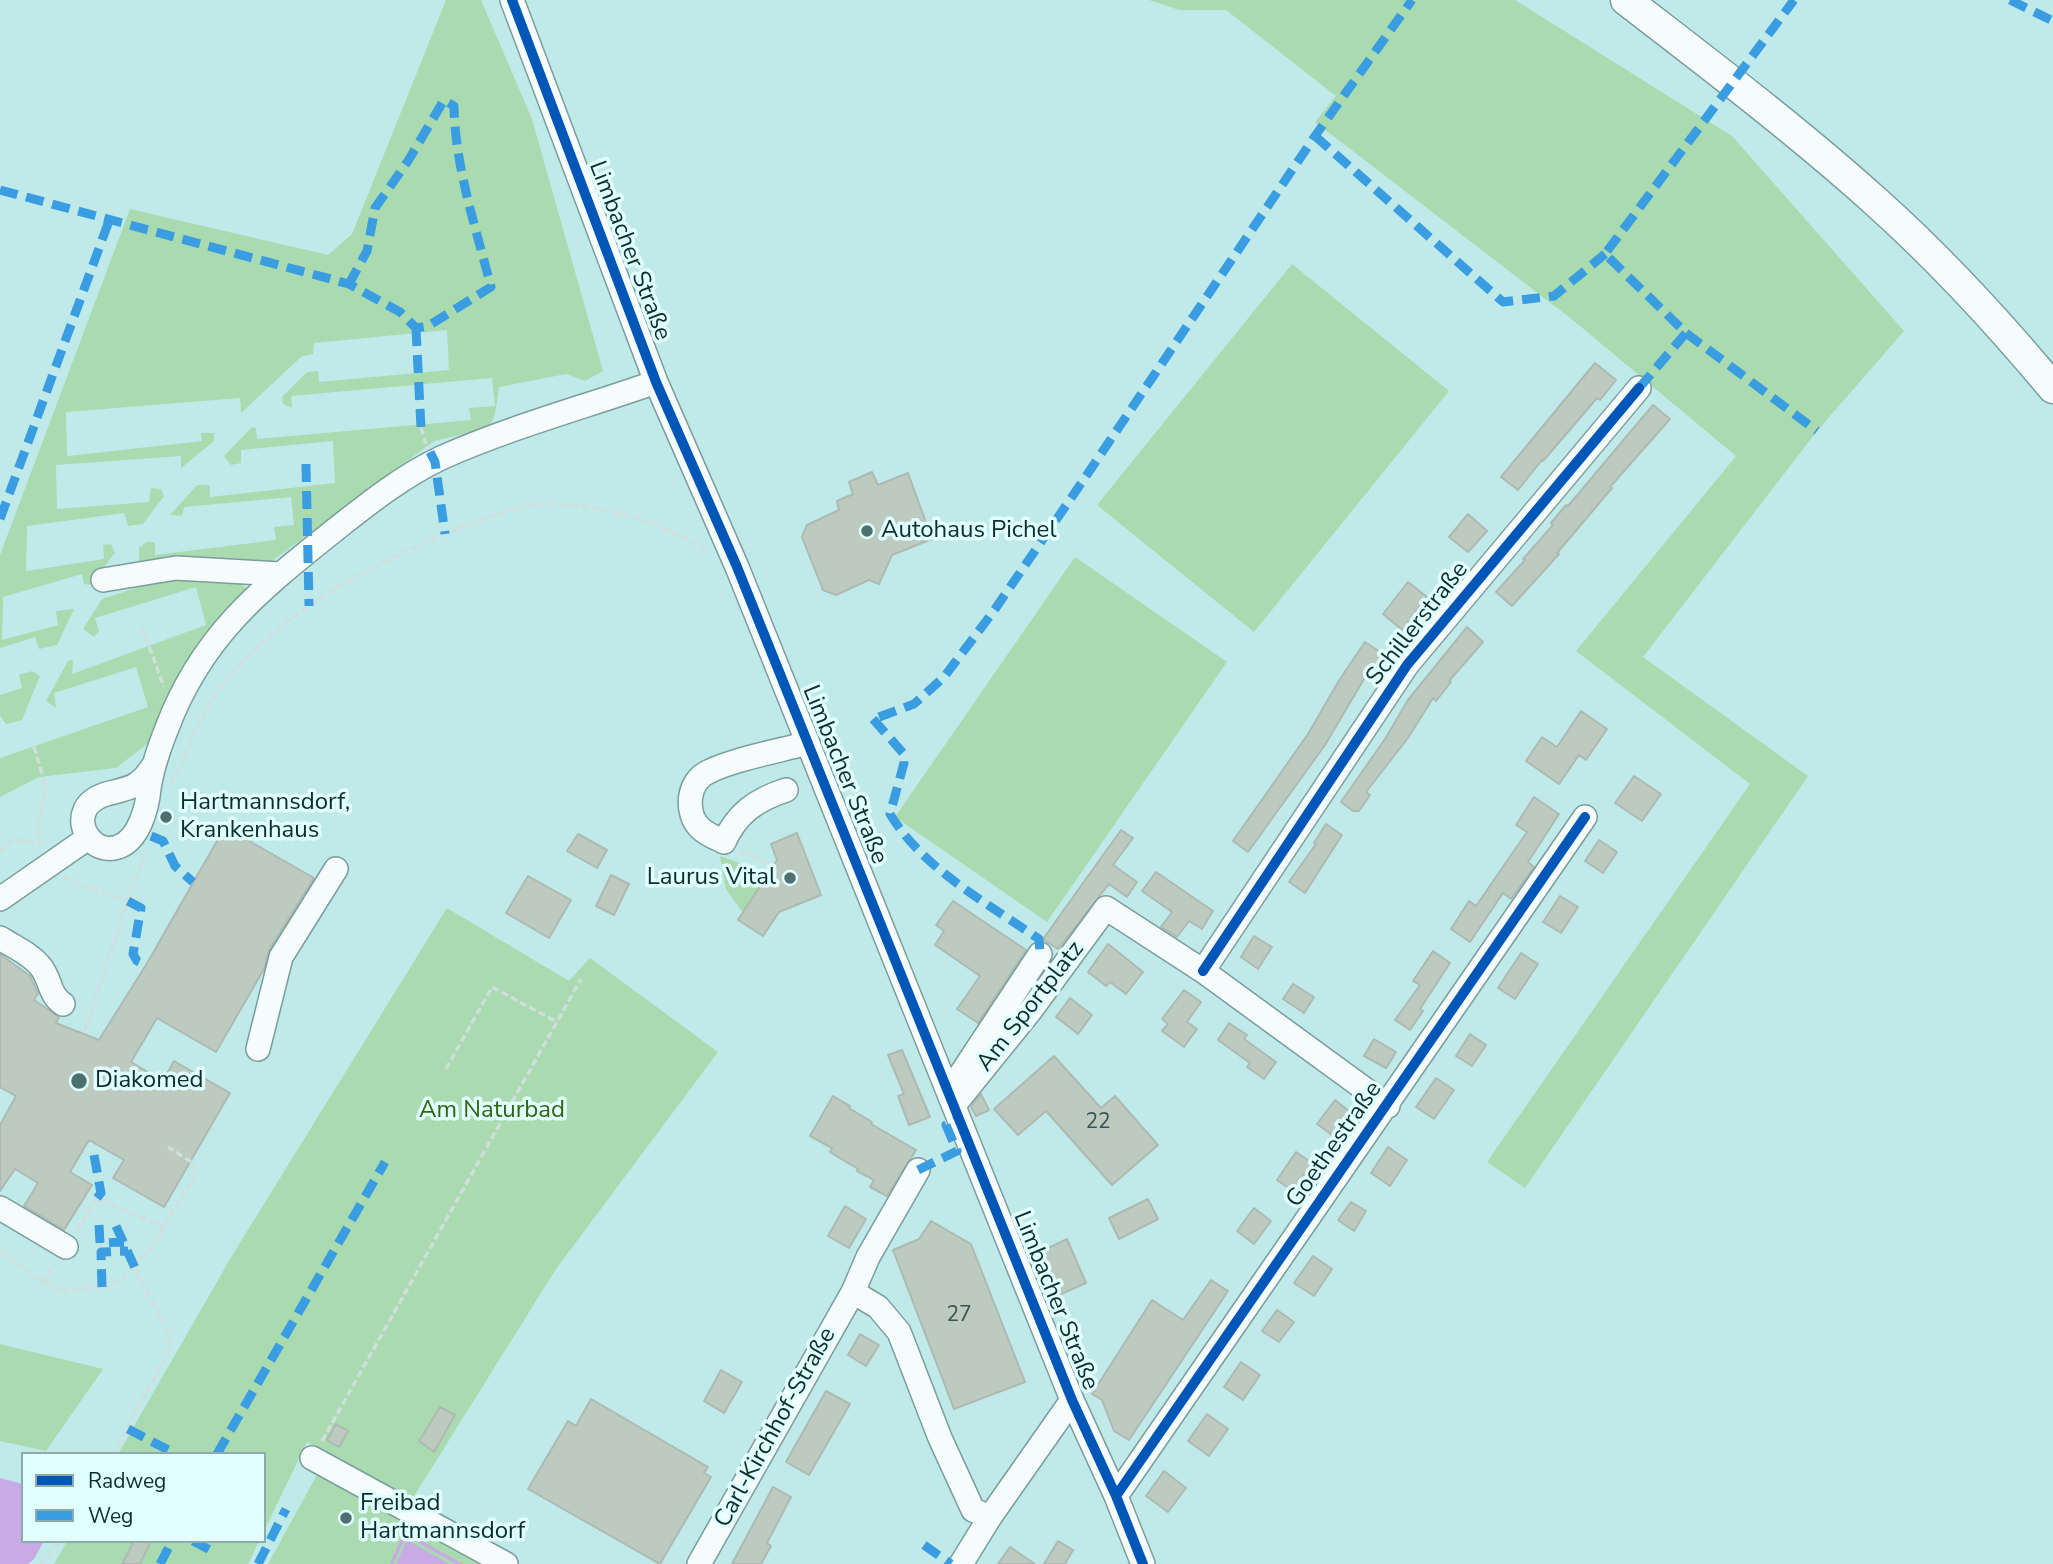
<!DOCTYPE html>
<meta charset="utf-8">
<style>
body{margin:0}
#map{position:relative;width:2053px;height:1564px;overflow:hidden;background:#c0eaea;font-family:"Nunito Sans",sans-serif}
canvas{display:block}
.legend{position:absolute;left:21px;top:1452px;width:245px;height:91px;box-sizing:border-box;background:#e2ffff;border:2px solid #8dabab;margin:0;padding:9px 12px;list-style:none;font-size:21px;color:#0d2d2e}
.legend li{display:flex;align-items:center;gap:14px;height:35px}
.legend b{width:35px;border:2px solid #8dabab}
</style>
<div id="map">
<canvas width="2053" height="1564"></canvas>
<ul class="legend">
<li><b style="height:9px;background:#0057b8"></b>Radweg</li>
<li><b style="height:9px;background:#3a9de1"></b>Weg</li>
</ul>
</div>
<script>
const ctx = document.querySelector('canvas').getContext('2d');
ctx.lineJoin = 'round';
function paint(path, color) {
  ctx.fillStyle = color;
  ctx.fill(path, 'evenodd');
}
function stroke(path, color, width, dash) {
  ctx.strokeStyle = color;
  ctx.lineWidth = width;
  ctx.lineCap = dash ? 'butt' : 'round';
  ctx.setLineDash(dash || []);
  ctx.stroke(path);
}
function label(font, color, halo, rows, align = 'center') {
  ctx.font = font + ' "Nunito Sans",sans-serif';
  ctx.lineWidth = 7;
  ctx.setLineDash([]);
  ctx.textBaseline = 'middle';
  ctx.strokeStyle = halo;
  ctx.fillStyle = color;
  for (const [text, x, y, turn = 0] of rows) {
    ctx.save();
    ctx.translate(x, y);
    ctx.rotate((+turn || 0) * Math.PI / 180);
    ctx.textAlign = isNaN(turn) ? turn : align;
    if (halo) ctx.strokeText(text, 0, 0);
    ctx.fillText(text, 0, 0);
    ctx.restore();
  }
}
paint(new Path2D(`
 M446,0H481L532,119L603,371L585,381L566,374L499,387L495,414L489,428L434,441L272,561L139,562V548L146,542H155V555L276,540L274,527L294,525L291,497L184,507L182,516L170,515L197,485H210V497L335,483L333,441L241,450V463L231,465L224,456L252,427L256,428L257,439L471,420L469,408L495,406L492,378L291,396L292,408L283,404L282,397L307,372L318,371L319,382L449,370L447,330L314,343L313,354L302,356L241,413L240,398L66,412L67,456L202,441L201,433H214V441L181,468V456L56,465L57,509L149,502L151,488L161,489L164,496L143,524L128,526L124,513L27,526L26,571L104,559L103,545L111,544L115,553L90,585L84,584L82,574L3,597L2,640L58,625L56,611L74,609L57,645L39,649L35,637L0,648V555L130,209L328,255L352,234Z
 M1149,0H1515L1732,136L1904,331L1817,431L1643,657L1808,776L1525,1188L1487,1162L1750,784L1576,651L1736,456L1574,321L1315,122L1336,96L1226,10H1179Z
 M1292,264L1449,391L1254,632L1097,505Z
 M1075,557L1227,662L1047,922L895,817Z
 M163,579L238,582L249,590L184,665L155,738L116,768L39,777L0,797V758L148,707L136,667L54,693L56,708L46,701L68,661L73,660L72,674L206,625L196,587L95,618L99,631L94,637L83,629L102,599Z
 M32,671L40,676L22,720L6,724L0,715V695L22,688L19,675Z
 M720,856L751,867L753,880L758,890L743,913L726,889Z
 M447,908L569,981L590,958L718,1052L556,1269L411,1501L307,1442L264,1531V1454H118L233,1254Z
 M0,1344L103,1369L46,1451L0,1441Z
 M319,1471L480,1564H268Z
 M67,1541H259L248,1564H54Z`), '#a9dab0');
paint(new Path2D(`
 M0,1478L23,1484V1541H44L34,1559L28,1564H0Z
 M404,1531L463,1564H456L406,1536L393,1564H390Z
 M407,1540L449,1564H396Z`), '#c8aae4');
const building = new Path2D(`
 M1595,363L1616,380L1600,400L1597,398L1543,461L1542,460L1518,490L1501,477Z
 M1653,405L1670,419L1610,487L1612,488L1557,553L1559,554L1512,606L1496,592L1525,560L1523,559L1553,525L1551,523L1566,505L1568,506Z
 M872,472L878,485L908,473L932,539L892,555L879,584L869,580L836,595L823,590L802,537L807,525L839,510L837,501L853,494L849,482Z
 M1468,514L1487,531L1468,552L1449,537Z
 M1408,582L1427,597L1402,630L1383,614Z
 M1467,627L1483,642L1449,681L1451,682L1436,701L1433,698L1408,738L1366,792L1370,795L1359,811H1353L1341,802L1385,739L1408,700Z
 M1365,642L1383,654L1369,675L1367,674L1325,745L1248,852L1233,841L1308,734L1340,679Z
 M1581,711L1607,729L1586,760L1579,755L1559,784L1526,761L1542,737L1557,747Z
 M1634,776L1661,794L1642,821L1615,803Z
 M1534,797L1559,814L1528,862L1534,867L1511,899L1503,893L1470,942L1451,929L1469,901L1476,906L1527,832L1516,825Z
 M1326,824L1342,835L1305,893L1289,882L1316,844L1314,843Z
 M225,827L314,878L269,950L264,969L216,1052L157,1018L131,1062L163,1081L174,1061L230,1093L164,1207L113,1178L124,1160L89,1140L70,1172L92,1185L64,1230L24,1206L38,1183L15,1169L0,1191V1125L16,1096L0,1087V954L30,976L38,993L34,1000L59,1017L56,1023L99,1040L146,965Z
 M1121,830L1133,838L1113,865L1137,882L1127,897L1109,884L1058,949L1043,939Z
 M797,833L821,895L779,912L763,936L738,920L777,860L771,844Z
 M578,834L607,850L597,868L567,851Z
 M1599,840L1617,852L1603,873L1585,861Z
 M1156,872L1213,911L1202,929L1189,921L1177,937L1161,927L1172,912L1142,891Z
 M611,875L629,884L614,915L596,906Z
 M528,876L571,900L549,938L506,913Z
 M1560,896L1578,907L1561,933L1543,922Z
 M953,901L1026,950L978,1023L957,1009L980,976L935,945L944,931L936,925Z
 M1254,936L1272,947L1258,969L1241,957Z
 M1108,944L1143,972L1126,994L1110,982L1106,986L1088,972Z
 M1433,951L1450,963L1420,1009L1423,1011L1410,1030L1395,1020L1420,985L1413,981Z
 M1521,953L1538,964L1515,999L1498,988Z
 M1293,984L1314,997L1304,1013L1283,999Z
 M1184,990L1201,1002L1187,1022L1197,1029L1184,1047L1162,1031L1168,1024L1162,1019Z
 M1070,998L1092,1015L1078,1034L1056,1017Z
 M1229,1023L1247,1035L1244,1039L1276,1062L1264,1079L1247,1067L1250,1063L1218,1040Z
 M1470,1034L1486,1045L1472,1066L1456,1056Z
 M1374,1039L1396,1052L1386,1068L1364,1056Z
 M902,1050L930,1117L909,1125L898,1096L904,1094L888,1055Z
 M1054,1056L1101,1108L1115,1096L1158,1145L1112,1185L1046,1111L1018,1135L994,1109Z
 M1436,1078L1454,1090L1434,1119L1416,1107Z
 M981,1094L989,1110L976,1116L971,1107Z
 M833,1096L850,1106L849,1108L872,1122L871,1124L916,1150L887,1196L870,1187L874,1180L857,1171L858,1169L830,1152L832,1148L810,1136Z
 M1335,1100L1354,1115L1336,1138L1317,1124Z
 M1388,1147L1407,1160L1390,1186L1371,1173Z
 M1296,1152L1312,1163L1293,1191L1277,1180Z
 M1148,1199L1158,1219L1119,1239L1109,1218Z
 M1351,1202L1366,1211L1354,1231L1338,1220Z
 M845,1206L866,1219L849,1248L828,1236Z
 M1254,1208L1271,1221L1254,1244L1237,1231Z
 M931,1221L971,1244L1025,1382L954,1409L893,1250L919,1239Z
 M1067,1239L1086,1283L1059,1295L1040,1252Z
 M1313,1256L1332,1269L1314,1296L1294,1283Z
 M1211,1280L1228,1291L1129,1440L1114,1431L1102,1400L1092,1394L1152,1300L1183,1320Z
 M1277,1310L1294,1322L1279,1342L1262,1331Z
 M860,1334L879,1345L866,1366L848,1355Z
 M1241,1362L1260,1375L1243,1400L1224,1387Z
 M721,1370L742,1382L724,1413L704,1401Z
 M826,1391L850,1404L809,1475L786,1462Z
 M591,1399L708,1467L704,1473L711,1477L660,1564L528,1489L568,1421L576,1426Z
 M440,1407L455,1415L434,1452L419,1441Z
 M1207,1414L1228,1429L1209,1456L1188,1441Z
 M336,1424L348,1431L339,1447L327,1440Z
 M1164,1471L1186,1488L1168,1512L1146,1496Z
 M773,1487L791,1497L767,1543L771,1546L761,1564H732Z
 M134,1541H151L140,1564H122Z
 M1058,1541L1073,1550L1065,1564H1044Z
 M1010,1547L1035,1564H998Z`);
paint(building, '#bdcac0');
stroke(building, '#adbab1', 2);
const minor = new Path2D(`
 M512,0L656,382L737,567L1072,1400L1116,1496L1143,1564
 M103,580L176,568L280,574
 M153,766C139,788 130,788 106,794C97,797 89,801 85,810C76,830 96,855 118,847C139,840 147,808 149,789C152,767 159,748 167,728C202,635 261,589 336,529C369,503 403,476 441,458C510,427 585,407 656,382
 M786,790C756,800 737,813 724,842C716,838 706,834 700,828C685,813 687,782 708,772C734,759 779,751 808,743
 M0,899L88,838
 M0,938C14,947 31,954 41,967C51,980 49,995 63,1004
 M1203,971L1407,665L1639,388
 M258,1049L281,957L336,869
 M953,1086L1040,954
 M955,1104L1031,1010L1106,908L1203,971L1388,1106
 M0,1208L66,1247
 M853,1292L878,1307L899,1332L940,1438L973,1510L990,1517
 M312,1458L506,1564
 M1116,1496L1585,817
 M699,1564L853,1292L868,1257L918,1170
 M961,1564L990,1517L1072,1400`);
const major = new Path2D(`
 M1626,0C1710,65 1795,129 1874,200C1938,257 1998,322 2053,388`);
stroke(minor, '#7b9d9d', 26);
stroke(major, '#7b9d9d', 33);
stroke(new Path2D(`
 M421,428L426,444
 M142,627L164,687
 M34,747L46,787L38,825L40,846
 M171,784C188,753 197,718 219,689C278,613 371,563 460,528C484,519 511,507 536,505C597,500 658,521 708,552
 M741,851L774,866
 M0,852C10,837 22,839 38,843
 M64,876L70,881L128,901L84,1033
 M128,901L145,854
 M446,1069L492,987L555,1021
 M77,1230L97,1198L164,1227
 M100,1243L101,1252
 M0,1251L43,1282L61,1291L107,1287L118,1282L135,1268L169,1335L170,1349L113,1454
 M135,1268L152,1246L196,1174L193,1163L168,1147
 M43,1282L55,1263
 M322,1441L581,979
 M41,1564L59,1541`), '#d0dede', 3.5, [7, 3.5]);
stroke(minor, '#f6fcfc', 23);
stroke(major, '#f6fcfc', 30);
stroke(new Path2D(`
 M2010,0L2053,21
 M1315,136L1503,302L1554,296L1605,254
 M0,190L349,284L400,312L416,328L428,326L491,287C476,228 455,167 454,106L444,100L408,161L375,208L367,251L349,284
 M416,328L421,428
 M1686,333L1817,431
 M1639,388L1686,333L1605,254L1794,0
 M430,452L435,462L445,534
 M306,464L309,606
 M0,519L109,221
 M879,717L914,704L944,677L993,612L1080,485L1315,136L1412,0
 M873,719L904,754V763L890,814C923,869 987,903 1039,939L1040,954
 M151,836L163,841L175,866L193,882
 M128,901L141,908L133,954L137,961L146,965
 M94,1155L101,1193L97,1198
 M918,1170L957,1151L946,1125L959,1118
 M99,1225L100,1243L124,1242
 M116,1226L135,1268
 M102,1287L101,1252L128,1251
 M128,1429L176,1454
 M217,1454L385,1162
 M193,1541L212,1551
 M924,1545L951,1564
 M160,1564L172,1541
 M258,1564L286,1509`), '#3a9de1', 9, [18, 9]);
stroke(new Path2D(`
 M512,0L656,382L737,567L1072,1400L1116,1496L1143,1564
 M1203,971L1407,665L1639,388
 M1116,1496L1585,817`), '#0057b8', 10);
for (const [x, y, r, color] of [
 [867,531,7,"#4c6f70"],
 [166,817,7,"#4c6f70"],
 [790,878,7,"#4c6f70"],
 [79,1081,9,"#4c6f70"],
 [346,1518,7,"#4c6f70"]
]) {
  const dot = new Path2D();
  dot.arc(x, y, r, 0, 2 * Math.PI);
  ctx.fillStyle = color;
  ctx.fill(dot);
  stroke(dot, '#e2ffff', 2.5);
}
label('21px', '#395452', null, [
 ["22",1098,1123],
 ["27",959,1316]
]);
label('24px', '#0d2d2e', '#e2ffff', [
 ["Limbacher Straße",629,251,69],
 ["Schillerstraße",1418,624,-52],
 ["Limbacher Straße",844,775,68],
 ["Am Sportplatz",1031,1007,-52],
 ["Goethestraße",1335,1145,-55],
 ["Limbacher Straße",1055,1301,68],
 ["Carl-Kirchhof-Straße",776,1428,-61]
]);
label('24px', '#0d2d2e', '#e2ffff', [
 ["Autohaus Pichel",881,531],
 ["Hartmannsdorf,",180,803],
 ["Krankenhaus",180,831],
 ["Laurus Vital",776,878,"right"],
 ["Diakomed",95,1081],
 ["Freibad",360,1504],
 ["Hartmannsdorf",360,1532]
], 'left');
label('24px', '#30670d', '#e2ffff', [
 ["Am Naturbad",492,1111]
]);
</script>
